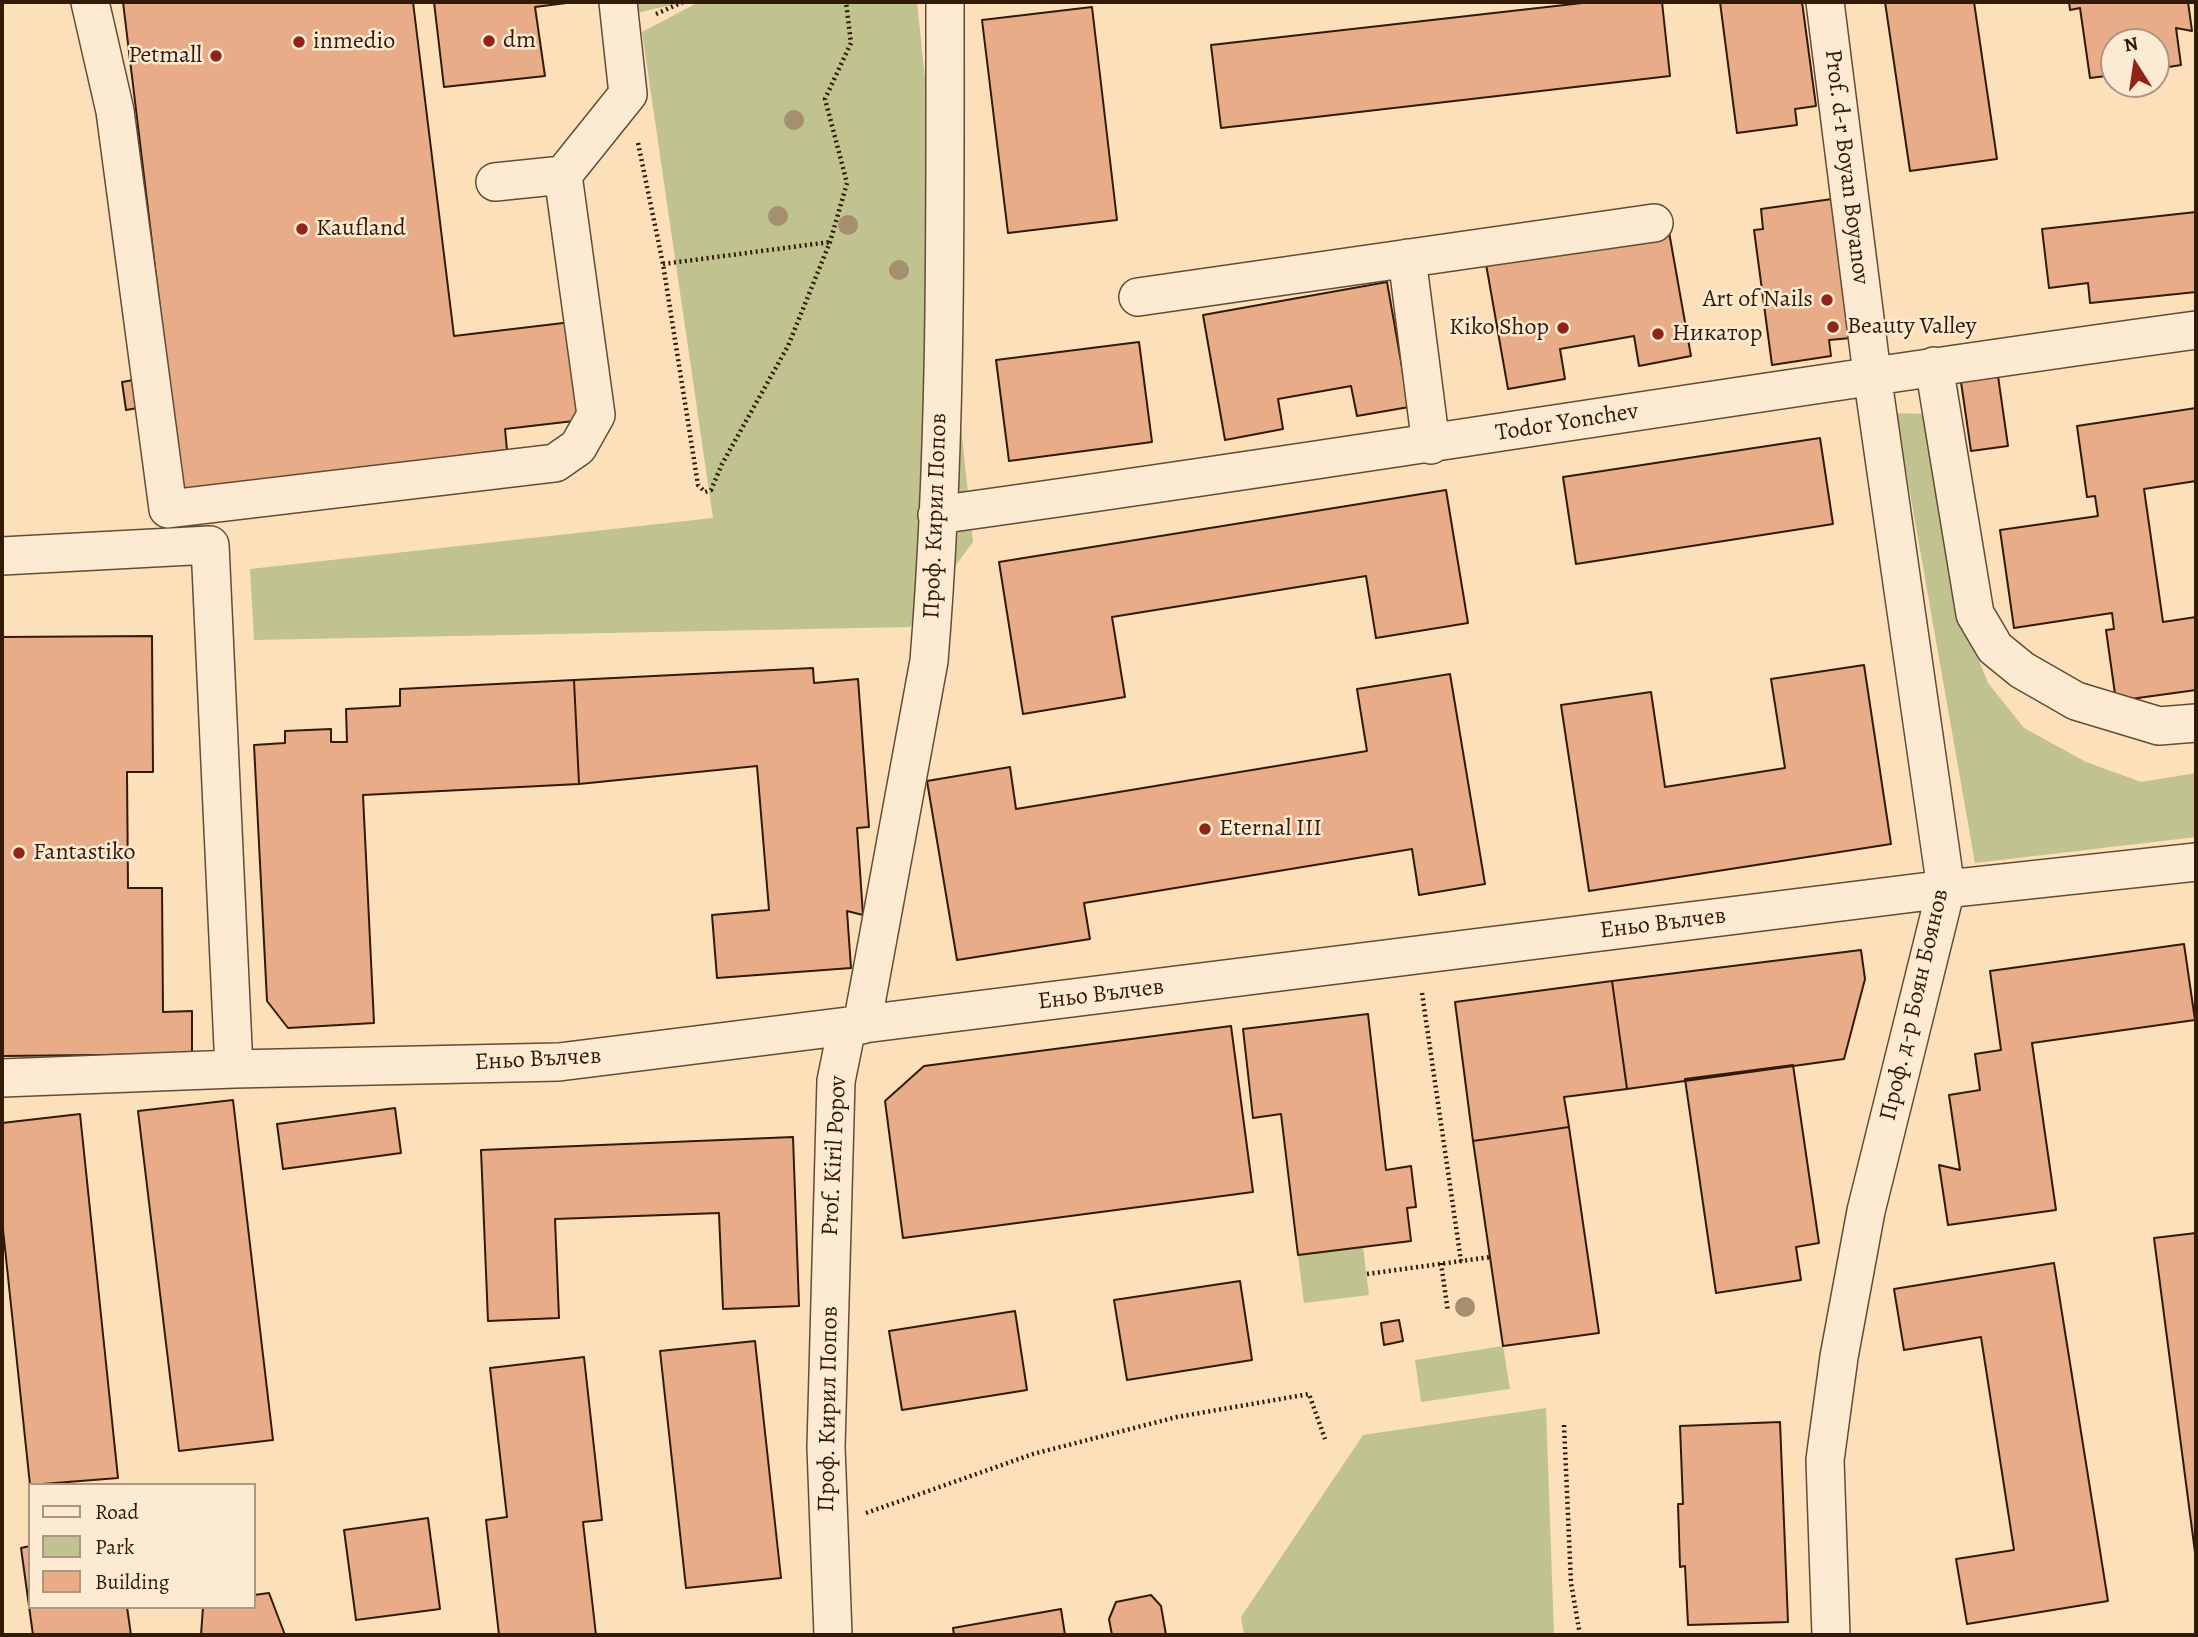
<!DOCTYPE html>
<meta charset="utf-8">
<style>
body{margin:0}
#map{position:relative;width:2198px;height:1637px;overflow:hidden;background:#fbe0ba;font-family:Alegreya,serif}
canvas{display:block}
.frame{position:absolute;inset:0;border:4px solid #321a08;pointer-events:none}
.legend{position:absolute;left:28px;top:1483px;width:228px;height:126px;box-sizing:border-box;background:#fcebd2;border:2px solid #ab9781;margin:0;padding:9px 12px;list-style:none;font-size:21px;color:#321a08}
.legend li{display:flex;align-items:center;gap:14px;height:35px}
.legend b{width:35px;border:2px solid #ab9781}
.north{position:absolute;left:2100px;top:28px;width:70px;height:70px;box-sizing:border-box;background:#fcebd2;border:2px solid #ab9781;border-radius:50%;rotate:348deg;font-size:19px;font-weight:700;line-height:28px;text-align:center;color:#321a08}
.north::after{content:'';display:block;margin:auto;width:24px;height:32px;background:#8f2418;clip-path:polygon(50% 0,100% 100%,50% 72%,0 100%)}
</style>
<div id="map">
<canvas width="2198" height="1637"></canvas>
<div class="frame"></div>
<ul class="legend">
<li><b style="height:9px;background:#fcebd2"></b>Road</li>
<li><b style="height:19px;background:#c0c28f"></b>Park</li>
<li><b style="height:19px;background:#e8ad88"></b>Building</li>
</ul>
<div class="north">N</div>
</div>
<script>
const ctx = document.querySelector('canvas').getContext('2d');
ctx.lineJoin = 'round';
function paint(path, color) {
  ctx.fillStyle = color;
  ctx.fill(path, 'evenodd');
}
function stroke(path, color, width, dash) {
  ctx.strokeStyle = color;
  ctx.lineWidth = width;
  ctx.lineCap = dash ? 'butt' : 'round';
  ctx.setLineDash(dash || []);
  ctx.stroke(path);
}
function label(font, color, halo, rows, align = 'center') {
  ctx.font = font + ' Alegreya,serif';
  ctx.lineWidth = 5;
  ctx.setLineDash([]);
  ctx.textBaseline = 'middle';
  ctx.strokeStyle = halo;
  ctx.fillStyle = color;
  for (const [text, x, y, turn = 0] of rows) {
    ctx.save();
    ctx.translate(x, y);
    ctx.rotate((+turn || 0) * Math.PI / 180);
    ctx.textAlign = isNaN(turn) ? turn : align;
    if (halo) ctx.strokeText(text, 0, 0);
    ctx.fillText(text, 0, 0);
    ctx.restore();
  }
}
paint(new Path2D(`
 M636,2H684L637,13Z
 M699,2H917L973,542L910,627L254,640L250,569L713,518L642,32Z
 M1896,413L1929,414L1958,607L1988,683L2024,728L2086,762L2141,782L2196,773V837L1975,863Z
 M1363,1247L1369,1295L1304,1303L1298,1255Z
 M1503,1346L1510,1389L1421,1402L1415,1360Z
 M1546,1408L1554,1635H1244L1241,1617L1363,1435Z`), '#c0c28f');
const building = new Path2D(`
 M123,2H413L454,336L580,321L591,419L505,429L507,450L182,491Z
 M434,2H574L535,7L545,76L444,87Z
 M1591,2H1662L1670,76L1221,128L1211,45Z
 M1720,2H1802L1816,106L1795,109L1797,125L1737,133Z
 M1885,2H1974L1997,159L1910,171Z
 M2069,2H2188L2192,31L2176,28L2181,65L2156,69V42H2114V75L2090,78L2080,8L2070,10Z
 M1092,7L1117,220L1008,233L982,20Z
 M1832,199L1851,338L1829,340L1831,356L1772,365L1754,230L1763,229L1761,209Z
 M2196,212V292L2090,303L2088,283L2049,288L2042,229Z
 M1669,232L1691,356L1639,366L1634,336L1560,349L1565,379L1508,389L1486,264Z
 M1387,282L1409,407L1357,416L1351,386L1278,399L1283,429L1225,440L1203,315Z
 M1139,342L1152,442L1009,461L996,360Z
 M1998,376L2008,446L1971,451L1961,382Z
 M139,379L144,407L126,410L122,382Z
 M2196,408V481L2144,489L2163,622L2196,617V690L2116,701L2106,630L2114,629L2112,613L2014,628L2000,530L2098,516L2095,496L2087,497L2077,426Z
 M1820,438L1833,524L1576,564L1563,477Z
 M1446,490L1468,623L1376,638L1366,576L1112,617L1125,697L1023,714L999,562Z
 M152,636L153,772H127L128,888H162L163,1012L192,1011V1054L2,1056V637Z
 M1864,665L1891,844L1589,891L1561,705L1651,692L1665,787L1785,768L1771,679Z
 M813,668L814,683L858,679L869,827L857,828L863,915L847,911L851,968L717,978L712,915L769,910L757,766L579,784L574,680Z
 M1450,674L1485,884L1419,895L1412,849L1084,903L1090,939L957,960L927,781L1010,767L1016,809L1367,751L1357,689Z
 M574,680L579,784L363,795L374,1023L288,1028L267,1001L254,745L285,743V731L331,729V742H347L346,709L400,706V689Z
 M2184,944L2195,1020L2032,1043L2056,1210L1948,1225L1939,1165L1960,1170L1949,1095L1980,1090L1975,1054L2001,1050L1990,971Z
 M1861,950L1865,979L1844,1059L1627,1089L1612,981Z
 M1612,981L1627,1089L1564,1097L1569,1127L1473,1141L1455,1002Z
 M1368,1014L1386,1170L1411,1166L1416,1207L1407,1208L1411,1241L1298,1255L1281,1114L1253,1118L1243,1029Z
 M1231,1026L1253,1192L903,1238L885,1101L924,1066Z
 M1793,1065L1819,1243L1796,1247L1801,1280L1716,1293L1685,1079Z
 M233,1100L273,1440L179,1451L138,1111Z
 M395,1108L401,1153L283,1169L277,1124Z
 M80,1114L118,1478L30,1485L2,1220V1123Z
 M1569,1127L1599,1333L1503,1346L1473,1141Z
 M793,1137L799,1306L723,1309L719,1213L555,1219L559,1318L488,1321L481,1150Z
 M2196,1233V1560L2154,1238Z
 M2054,1263L2108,1601L1967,1624L1956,1559L2014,1550L1981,1337L1904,1350L1894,1289Z
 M1240,1281L1252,1360L1127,1380L1114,1300Z
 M1015,1311L1027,1390L902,1410L889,1331Z
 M1399,1320L1403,1341L1384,1345L1381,1323Z
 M755,1341L781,1578L686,1588L660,1351Z
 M584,1357L602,1520L583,1522L596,1635H499L486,1520L507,1517L490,1368Z
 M1780,1422L1788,1622L1688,1625L1685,1566L1680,1567L1678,1504H1683L1680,1426Z
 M428,1518L440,1609L356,1620L344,1530Z
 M30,1546V1607H127L131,1635H33L21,1548Z
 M269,1593L285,1635H201L203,1607H254V1595Z
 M1151,1595L1161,1606L1166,1635H1112L1109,1619L1116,1602Z
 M1061,1609L1065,1635H954L953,1628Z`);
paint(building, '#e8ad88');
stroke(building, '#321a08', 2);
const minor = new Path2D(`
 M90,2L115,111L168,509L555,463L578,447L596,415L563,175
 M1825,2L1872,374L1946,889L1866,1211L1839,1357L1825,1460L1831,1635
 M495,182L563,175L628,94L618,2
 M1407,258L1431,445
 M1138,297L1654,223
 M1934,366L1975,614L1995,648L2022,670L2076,701L2159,726L2196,723
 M937,515C1358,457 1776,387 2196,330
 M2,556L210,545L234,1069
 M862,1025L929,661C947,442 945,222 945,2
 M2,1078L234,1069L559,1062L1946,889L2196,862
 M833,1635L826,1447L836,1081L847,1027`);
stroke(minor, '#644c34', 40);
stroke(new Path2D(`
 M656,14L683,2
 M638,143L663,264L698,485L705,492L711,490L722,464L788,346L830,242L847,183L825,99L851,43L846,2
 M663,264L830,242
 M1422,993L1461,1261L1490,1257
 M1441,1263L1448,1312
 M1367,1274L1461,1261
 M1564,1425L1571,1583L1580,1635
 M866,1513L1033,1454L1177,1417L1309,1394L1325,1439`), '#321a08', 4.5, [2, 3.5]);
stroke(minor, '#fcebd2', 37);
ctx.fillStyle = '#a48f6e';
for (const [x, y] of [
 [794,120],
 [778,216],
 [848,225],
 [899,270],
 [1465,1307]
]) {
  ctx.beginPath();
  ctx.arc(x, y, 10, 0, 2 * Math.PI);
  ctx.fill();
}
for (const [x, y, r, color] of [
 [489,41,7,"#8f2418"],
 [299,42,7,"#8f2418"],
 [216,56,7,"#8f2418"],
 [302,229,7,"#8f2418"],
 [1827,300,7,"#8f2418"],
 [1833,327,7,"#8f2418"],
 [1563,328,7,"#8f2418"],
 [1658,334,7,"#8f2418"],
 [1205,829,7,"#8f2418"],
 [19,853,7,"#8f2418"]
]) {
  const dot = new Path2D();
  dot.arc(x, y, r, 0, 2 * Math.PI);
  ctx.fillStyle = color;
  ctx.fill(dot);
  stroke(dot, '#fcebd2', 2.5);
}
label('24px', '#321a08', '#fcebd2', [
 ["dm",503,41],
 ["inmedio",313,42],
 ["Petmall",202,56,"right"],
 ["Kaufland",316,229],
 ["Art of Nails",1813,300,"right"],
 ["Beauty Valley",1847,327],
 ["Kiko Shop",1549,328,"right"],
 ["Никатор",1672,334],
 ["Eternal III",1219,829],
 ["Fantastiko",33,853]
], 'left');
label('24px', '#321a08', '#fcebd2', [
 ["Prof. d-r Boyan Boyanov",1846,167,83],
 ["Todor Yonchev",1567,423,-9],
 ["Проф. Кирил Попов",936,516,-88],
 ["Еньо Вълчев",1663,924,-7],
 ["Еньо Вълчев",1101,995,-7],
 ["Проф. д-р Боян Боянов",1915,1005,-77],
 ["Еньо Вълчев",538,1060,-3],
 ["Prof. Kiril Popov",835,1156,-87],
 ["Проф. Кирил Попов",829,1409,-89]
]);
</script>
